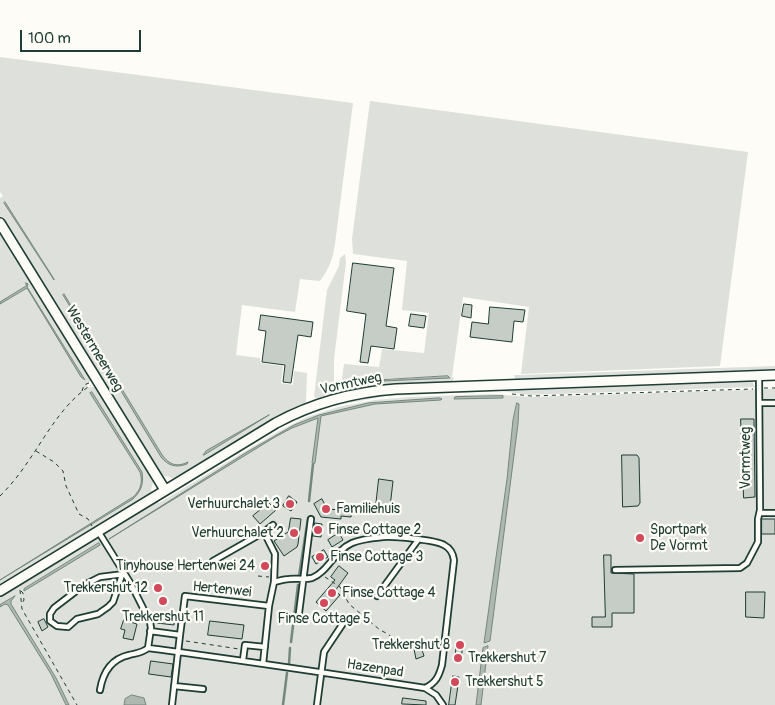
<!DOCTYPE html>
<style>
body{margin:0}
#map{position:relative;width:775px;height:705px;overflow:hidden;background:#fdfcf7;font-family:Pangolin,sans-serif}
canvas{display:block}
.scale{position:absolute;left:20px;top:30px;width:121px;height:22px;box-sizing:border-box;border:2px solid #1f3d34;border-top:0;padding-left:6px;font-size:15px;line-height:18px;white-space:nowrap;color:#1f3d34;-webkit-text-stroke:4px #fdfcf7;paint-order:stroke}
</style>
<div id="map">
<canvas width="775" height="705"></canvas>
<div class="scale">100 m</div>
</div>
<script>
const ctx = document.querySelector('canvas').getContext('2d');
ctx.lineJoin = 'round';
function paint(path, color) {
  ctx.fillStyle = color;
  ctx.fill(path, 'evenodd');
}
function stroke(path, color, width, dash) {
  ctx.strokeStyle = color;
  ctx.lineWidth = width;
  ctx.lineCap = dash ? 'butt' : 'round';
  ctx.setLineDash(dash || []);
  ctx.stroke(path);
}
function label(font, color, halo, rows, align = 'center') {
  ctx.font = font + ' Pangolin,sans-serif';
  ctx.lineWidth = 4.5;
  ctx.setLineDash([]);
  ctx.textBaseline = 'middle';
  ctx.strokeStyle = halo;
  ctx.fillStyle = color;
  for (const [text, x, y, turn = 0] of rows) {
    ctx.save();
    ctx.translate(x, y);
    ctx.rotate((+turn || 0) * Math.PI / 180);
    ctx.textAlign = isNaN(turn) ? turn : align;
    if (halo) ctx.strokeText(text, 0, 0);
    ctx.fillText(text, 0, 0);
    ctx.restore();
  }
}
paint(new Path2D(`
 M0,57L353,103L335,244C333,258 329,269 320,281L300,279L295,312L242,305L236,355L260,358V363L283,366L281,383L293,385L294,371L307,373L306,402L305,405L183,476L172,478L161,475L0,217V198L3,196L0,192ZM5,202L54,279V280L4,203ZM63,294L167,462L178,465L188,463C181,468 174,466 166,463Z
 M370,101L748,152L720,366L521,374L529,307L463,297L452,377L454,378L451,384L348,393L344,392L341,384L344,364L379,367L382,349L424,353L429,313L402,310L407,261L353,254L352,239ZM448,376L450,378L384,380V379Z
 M0,234L4,235L92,378L87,385L88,387H97L149,472L153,482L151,490L156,498H158L159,503L279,431L307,417L338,407L375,400L411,397L492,394L530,397L775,389V705H0V243L3,247L0,242Z
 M345,254L346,262L334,359V383L336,390L334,396C327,398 319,402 314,396L327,290L339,266L340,258Z
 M775,366V372L516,381L514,375H520Z
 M751,379L755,387L529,395L501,391L457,393V389Z
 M454,389L453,393L386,396L343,404L341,402L371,395Z
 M338,402V405C278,422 229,457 177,489L175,487L288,419Z`), '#dde0db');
const water = new Path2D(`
 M5,202L54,279V280L4,203Z
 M26,283L28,284L27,287L85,380L81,377L27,288L0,304V302L26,286Z
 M64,294L161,453C168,464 176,468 188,462L187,464C176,468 168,466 161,457L63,295Z
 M448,376L450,378L384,381V380Z
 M92,392L142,472C144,484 141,491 133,499L0,580L133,497C141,490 143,482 140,472L90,393Z
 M503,396V398L454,399L455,397Z
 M440,398L442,399L441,400L375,404L321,416L315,463L313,464L312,463L318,418L292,428L275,437L109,539L247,452L294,425L319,415L368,403Z
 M517,403L519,404L518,424L490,641L484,643L507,479L513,420Z
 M269,415L204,455H203L206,451Z
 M99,543L100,545L24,591V589Z
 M15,596L11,601V604L56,678L69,705H66L51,674L8,605L5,604L0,607V605Z
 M488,646L481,705H476L483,648Z
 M132,695L144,698L146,705H124L125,699Z`);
paint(water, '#aeb8b1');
stroke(water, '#75877f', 1);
stroke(new Path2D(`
 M309,501L313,464
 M299,576L308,518
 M291,642L298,585
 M289,664L290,648
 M283,705L287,673`), '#75877f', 2.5);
const building = new Path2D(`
 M353,263L394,268L386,326L397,328L394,349L371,346L368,363L360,362L366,314L347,311Z
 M464,304L472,305L471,318L462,316Z
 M490,307L525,310L523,322L514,321L512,342L470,337L472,322L488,324Z
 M411,314L426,316L424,328L409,326Z
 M261,315L313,322L311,337L298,335L291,383L283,382L285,365L262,362L266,331L259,330Z
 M741,419H754L755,497L744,498Z
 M622,455H637L639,458L640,503L638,506L623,507Z
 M379,479L393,481L390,507L376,506Z
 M289,496L297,502L291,511L283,506Z
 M322,499L327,509L342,510V507L352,508L351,517L341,516V519L321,517L314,504Z
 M269,503L276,510L260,524L253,516Z
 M291,518L301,519L298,544L297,547L284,556L274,541L288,532Z
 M762,519H775V534H762Z
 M315,523L322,524L321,537L313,536Z
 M339,533L343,540L332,547L328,540Z
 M324,550L328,557L316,564L312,557Z
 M604,555H611V573L634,574V613H612V627H592V617H605Z
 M339,566L348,573L335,591L340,595L326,611L316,602L335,580L331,577Z
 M746,592H765L764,618L746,617Z
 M162,614L175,615L174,625L157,623V617L162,618Z
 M44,619L48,627L42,631L38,622Z
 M124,620L137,624L133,640L123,638L125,630L121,629Z
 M210,621L244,625L242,639L208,635Z
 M457,642L463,643L461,660H455Z
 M421,647L424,656L416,659L414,649Z
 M151,661L173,664L171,677L149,674Z
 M453,676L459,677L457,692L455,705H449Z
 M403,698L426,701V705L402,704Z`);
paint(building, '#c6cdc7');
stroke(building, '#1f3d34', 1);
const lane = new Path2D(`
 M760,403H775
 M760,513H775
 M98,531L131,584L150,622L151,628L148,648C241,660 333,674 425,688C436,683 439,676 442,665L454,560C453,553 450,548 444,545C436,540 393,536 383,537C373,538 361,539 352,543C334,551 328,572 312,578C304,580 297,578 289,579C284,579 279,581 274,582L269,606L263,664
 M264,532L273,525
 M213,561L264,532L275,554L274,582
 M615,570L740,568L747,563L758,542V519L760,510L759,376
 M122,575L113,602L108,607L98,614L77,619L68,627L57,626L50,621V614L54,608L84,585L100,577L124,574
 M377,596L418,540
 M299,613L311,519
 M150,631L180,635L185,596L269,606
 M243,660L245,645L265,647
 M174,686L203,689
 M425,688L436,695L443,705
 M100,690C103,672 111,659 129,655C137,653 142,653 148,648
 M172,705L180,635
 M317,705L324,652L344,622`);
const street = new Path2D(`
 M0,223L165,490
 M0,591L276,423C313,403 354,392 396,389L775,375`);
stroke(lane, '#1f3d34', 8);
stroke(street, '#1f3d34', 12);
stroke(new Path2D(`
 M764,388H775
 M82,391L84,385L89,383
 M512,394L531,396L753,389
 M36,451L54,462L63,471L66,486L79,514L88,519L92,526
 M0,496C10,486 19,475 27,463C46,436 62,404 91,385
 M258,576L269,577
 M325,577L340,587L349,604L380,630L388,634L399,644L420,646
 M20,590L22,609L77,705
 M21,591L23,593L24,600L21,605
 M186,641L239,649`), '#1f3d34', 1, [4, 4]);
stroke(lane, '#fdfcf7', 4.5);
stroke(street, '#fdfcf7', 9);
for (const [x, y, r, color] of [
 [290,504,5,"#d1495b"],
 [326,509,5,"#d1495b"],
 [318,530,5,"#d1495b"],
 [294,533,5,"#d1495b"],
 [640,538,5,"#d1495b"],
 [320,557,5,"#d1495b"],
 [265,566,5,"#d1495b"],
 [158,588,5,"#d1495b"],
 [332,593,5,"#d1495b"],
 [163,601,5,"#d1495b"],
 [324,603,5,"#d1495b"],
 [460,645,5,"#d1495b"],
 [458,658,5,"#d1495b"],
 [455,682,5,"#d1495b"]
]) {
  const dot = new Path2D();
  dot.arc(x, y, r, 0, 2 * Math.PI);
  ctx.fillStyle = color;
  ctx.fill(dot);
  stroke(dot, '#fdfcf7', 2);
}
label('14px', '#1f3d34', '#fdfcf7', [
 ["Westermeerweg",94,349,59],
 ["Vormtweg",351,384,-12],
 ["Vormtweg",746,458,-90],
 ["Hertenwei",222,590,6],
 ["Hazenpad",375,669,9]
]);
label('14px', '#1f3d34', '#fdfcf7', [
 ["Verhuurchalet 3",280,504,"right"],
 ["Familiehuis",336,509],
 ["Finse Cottage 2",328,530],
 ["Sportpark",650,530],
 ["De Vormt",650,546],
 ["Verhuurchalet 2",284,533,"right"],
 ["Finse Cottage 3",330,557],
 ["Tinyhouse Hertenwei 24",255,566,"right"],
 ["Trekkershut 12",148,588,"right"],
 ["Finse Cottage 4",342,593],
 ["Trekkershut 11",163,617,"center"],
 ["Finse Cottage 5",324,619,"center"],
 ["Trekkershut 8",450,645,"right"],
 ["Trekkershut 7",468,658],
 ["Trekkershut 5",465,682]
], 'left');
</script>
